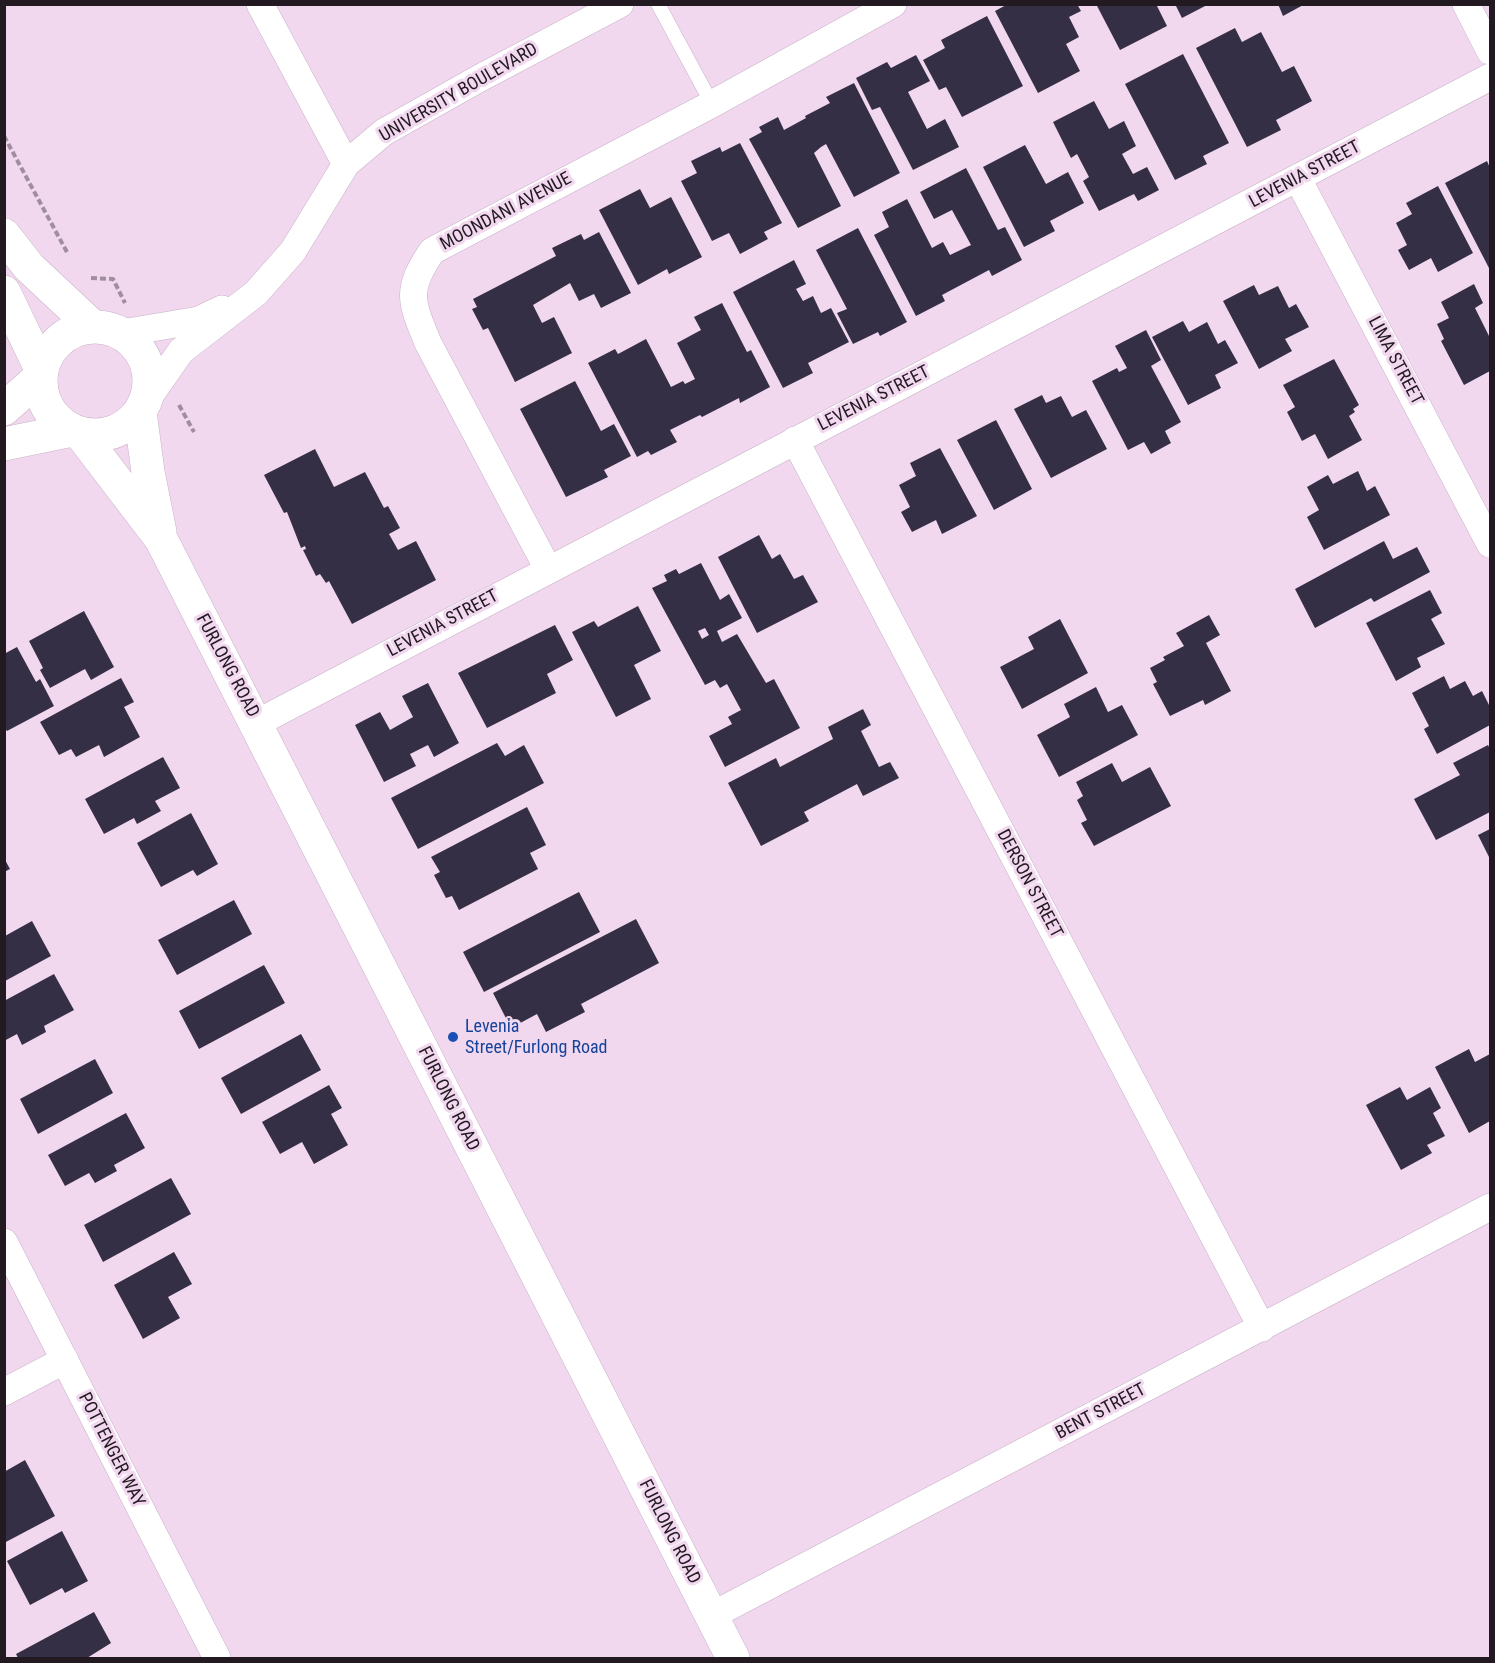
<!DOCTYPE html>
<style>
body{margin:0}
#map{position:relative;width:1495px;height:1663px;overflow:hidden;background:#f1d8ef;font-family:"Roboto Condensed",sans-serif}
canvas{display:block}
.frame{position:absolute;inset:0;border:6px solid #221921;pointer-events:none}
</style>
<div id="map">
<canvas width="1495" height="1663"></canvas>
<div class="frame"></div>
</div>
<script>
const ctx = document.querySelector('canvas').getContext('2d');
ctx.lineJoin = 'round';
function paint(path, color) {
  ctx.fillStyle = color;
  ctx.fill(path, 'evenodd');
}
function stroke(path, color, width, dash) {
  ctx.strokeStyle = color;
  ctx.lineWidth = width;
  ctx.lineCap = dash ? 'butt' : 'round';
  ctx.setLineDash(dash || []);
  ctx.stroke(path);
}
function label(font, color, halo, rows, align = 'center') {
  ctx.font = font + ' "Roboto Condensed",sans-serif';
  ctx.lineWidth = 6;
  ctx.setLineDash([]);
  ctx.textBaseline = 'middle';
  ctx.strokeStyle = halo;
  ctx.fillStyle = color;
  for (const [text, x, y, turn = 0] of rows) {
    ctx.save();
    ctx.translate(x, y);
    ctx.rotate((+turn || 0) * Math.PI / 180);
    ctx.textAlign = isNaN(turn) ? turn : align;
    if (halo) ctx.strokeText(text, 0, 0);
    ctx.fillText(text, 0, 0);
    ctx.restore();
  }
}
paint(new Path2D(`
 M1008,4H1077L1081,11L1069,17L1079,37L1066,44L1080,71L1038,93L995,11Z
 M1096,4H1156L1167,26L1120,50Z
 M1175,4H1209L1182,18Z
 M1278,4H1305L1283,16Z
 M987,16L1023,86L962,117L946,87L939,90L923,60L945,48L941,40Z
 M1235,28L1242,42L1261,32L1282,72L1294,66L1312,101L1276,120L1281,130L1247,147L1196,48Z
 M1183,54L1229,143L1203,156L1207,164L1175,180L1125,84Z
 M916,55L930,81L908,92L927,129L945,119L959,147L913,170L880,107L872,110L856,78L887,62L891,68Z
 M854,83L900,173L854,197L826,144L821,147L814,153L841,206L798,228L749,139L762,132L759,127L778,117L784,130L806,118L805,116L830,103L826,97Z
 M1094,101L1109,129L1124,121L1136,146L1122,154L1133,174L1147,167L1159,190L1138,201L1134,194L1099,211L1083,181L1089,177L1077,154L1071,158L1053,122Z
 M740,143L782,223L764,232L768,239L740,254L729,233L712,241L681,181L697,173L691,161L720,147L722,152Z
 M1025,145L1046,184L1068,172L1084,203L1050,221L1055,231L1024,247L983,167Z
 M1487,161L1490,168V270L1445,183Z
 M966,168L998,230L1005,227L1022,260L992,276L989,270L942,295L945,301L916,316L874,235L889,227L882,212L907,199L932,248L943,242L950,255L971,245L952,210L934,219L920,192Z
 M1438,186L1473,253L1438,272L1431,258L1409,270L1398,250L1407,245L1396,223L1412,214L1406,203Z
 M640,189L650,208L671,197L702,257L669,274L667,269L638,285L599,210Z
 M858,228L907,322L880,336L878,332L853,344L837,313L847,309L816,250Z
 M599,232L631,293L601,308L594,294L579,301L570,283L533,305L542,323L554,317L572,353L515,382L488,328L483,330L472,309L477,307L473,299L556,256L552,248L581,234L584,240Z
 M794,260L806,284L796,289L803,301L813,296L821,313L831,308L849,342L808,363L813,373L783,388L733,292Z
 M1474,284L1483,303L1475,308L1490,338V371L1464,385L1441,341L1444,339L1437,324L1449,318L1441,302Z
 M1254,285L1259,295L1278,286L1289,308L1296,304L1309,327L1285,339L1292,351L1259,369L1223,301Z
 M722,303L747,352L751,350L770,387L740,403L739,398L702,417L700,415L670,430L677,442L651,455L648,451L637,457L588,363L615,349L618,354L646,339L671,387L683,381L685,384L695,379L677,343L701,330L694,317Z
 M1183,321L1189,332L1207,322L1218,344L1225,340L1238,363L1215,375L1221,388L1188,405L1152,337Z
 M1146,330L1161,360L1151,366L1181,422L1165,431L1171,443L1151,454L1144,442L1128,450L1092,381L1117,368L1119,372L1127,368L1115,346Z
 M1334,359L1359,405L1353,409L1355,412L1349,416L1362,440L1328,459L1315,434L1302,441L1287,412L1295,407L1283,385Z
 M575,381L601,431L614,424L631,456L604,470L608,477L566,497L520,409Z
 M1042,395L1046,403L1061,396L1072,417L1086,410L1107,449L1051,478L1014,409Z
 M996,420L1032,489L994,510L957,440Z
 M940,448L977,516L942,534L936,520L912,532L901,512L910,507L899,485L916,476L910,463Z
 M315,449L334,487L365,472L384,508L388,506L400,528L389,534L398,550L416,541L436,580L352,624L329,581L326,583L320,574L316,576L303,550L306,549L305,546L301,548L287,512L284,513L264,475Z
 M1358,471L1367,491L1375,486L1390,515L1324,550L1307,517L1319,510L1307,487L1328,475L1333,484Z
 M759,535L772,559L780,554L794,579L803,575L818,602L757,633L718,557Z
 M1384,541L1393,559L1417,547L1430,572L1374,602L1371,598L1315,628L1295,589Z
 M701,563L720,600L729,594L742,618L717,631L722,642L737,634L766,683L774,679L800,728L725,767L709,736L732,724L728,717L741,710L727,684L720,688L715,680L705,685L652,588L667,581L664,575L676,569L679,574ZM705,628L709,635L702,639L698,631Z
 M1430,590L1442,613L1431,619L1445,644L1417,658L1421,667L1396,681L1366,623Z
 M638,606L661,651L634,665L651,699L616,717L572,632L594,621L598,627Z
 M84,611L114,667L91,680L85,669L50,688L40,670L43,668L29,641Z
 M1209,615L1220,635L1206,643L1231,691L1205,705L1203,700L1170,716L1153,684L1157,682L1150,668L1165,660L1163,657L1184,646L1176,633Z
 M1060,619L1088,673L1022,709L1000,667L1034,649L1028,637Z
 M555,625L573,660L547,674L556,693L487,728L458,673Z
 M17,647L36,682L40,679L54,706L7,731L4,727V654Z
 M1444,676L1450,689L1465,681L1473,696L1482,691L1490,707V725L1437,754L1424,729L1429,726L1412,693Z
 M121,678L134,702L124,707L140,737L104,757L99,745L76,757L71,749L59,755L40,722Z
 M428,683L459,743L434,757L428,745L410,754L416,766L384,782L355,725L380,712L390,730L413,717L402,696Z
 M1096,687L1108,712L1122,705L1138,735L1059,777L1037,735L1070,717L1064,704Z
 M863,709L871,725L861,731L879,767L890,762L899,778L863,796L857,784L804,812L809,821L761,846L728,783L776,758L780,767L833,739L828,727Z
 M497,743L505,756L524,745L544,783L418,849L391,798Z
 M1488,745L1490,749V812L1436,840L1414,799L1460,775L1453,763Z
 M163,757L180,788L155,801L161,811L137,824L134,818L104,834L85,799Z
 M1112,763L1122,782L1150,767L1171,806L1094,846L1081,823L1087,820L1077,800L1083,796L1076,782Z
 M527,807L546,845L530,853L538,869L459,910L452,896L446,898L434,875L440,872L431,857Z
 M191,813L218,864L197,876L193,870L161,887L137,843Z
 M1490,829V859L1478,835Z
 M4,858L10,869L4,872Z
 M579,892L600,932L484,992L463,952Z
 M234,900L252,934L177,975L158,940Z
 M636,919L659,963L581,1004L585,1012L546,1032L537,1014L511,1028L493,993Z
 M32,921L51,956L5,981V936Z
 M264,965L285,1003L199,1049L179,1011Z
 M54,974L74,1010L44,1026L46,1032L22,1045L17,1034L4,1041V1001Z
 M301,1034L321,1070L241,1114L221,1078Z
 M1469,1049L1475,1062L1490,1054V1121L1469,1133L1435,1067Z
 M95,1059L113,1093L38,1134L20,1099Z
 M329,1085L342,1108L331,1114L348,1145L314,1164L302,1142L280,1154L262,1122Z
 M1400,1087L1407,1100L1430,1087L1441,1108L1433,1113L1445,1136L1427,1145L1432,1153L1401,1170L1366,1105Z
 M126,1113L145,1148L114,1165L117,1171L95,1183L89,1173L65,1186L48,1155Z
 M171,1178L191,1214L103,1262L84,1225Z
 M174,1252L192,1284L168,1297L180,1318L143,1339L114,1285Z
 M25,1460L55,1516L4,1543V1472Z
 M62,1531L88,1581L65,1593L62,1588L30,1605L7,1561Z
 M94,1612L111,1643L87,1658H18L16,1654Z`), '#352f46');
const service = new Path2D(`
 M658,4L712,104`);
const minor = new Path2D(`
 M260,4L346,164
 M1466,4L1490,51
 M1298,179L1490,544
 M122,333L199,320L222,309
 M144,404L181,351L256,293L293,251L346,164L384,132L480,78L620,4
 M795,440L1262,1328
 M548,569L428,343C411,301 405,291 432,251L712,104L893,4
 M257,723L1490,77
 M4,1242L217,1658
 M4,1392L65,1360
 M711,1616L1490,1207`);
const tertiary = new Path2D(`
 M4,409L40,377
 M4,444L72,430`);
const secondary = new Path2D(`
 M4,235L29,267L92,326
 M4,292L41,369
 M41 381a54 54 0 1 1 108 0a54 54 0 1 1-108 0Z
 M140,412L148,472L160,532
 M80,433L161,539L733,1658`);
stroke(service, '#c9b1c7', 15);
stroke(minor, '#c9b1c7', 28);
stroke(tertiary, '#c9b1c7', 34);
stroke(secondary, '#c9b1c7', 34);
stroke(new Path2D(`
 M4,136L68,254
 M91,278L113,279L125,303
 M179,405L194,432`), '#a08e9f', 4, [6, 3]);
stroke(service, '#fff', 14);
stroke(minor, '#fff', 27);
stroke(tertiary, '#fff', 33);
stroke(secondary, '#fff', 33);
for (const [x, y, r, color] of [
 [453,1037,6,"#1a4fb4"]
]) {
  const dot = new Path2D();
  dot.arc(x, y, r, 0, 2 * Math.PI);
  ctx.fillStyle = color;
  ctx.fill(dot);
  stroke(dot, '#f1d8ef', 2);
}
label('18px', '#221921', '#f1d8ef', [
 ["UNIVERSITY BOULEVARD",459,93,-30],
 ["LEVENIA STREET",1305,175,-28],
 ["MOONDANI AVENUE",506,212,-28],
 ["LIMA STREET",1395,361,62],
 ["LEVENIA STREET",874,399,-27],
 ["LEVENIA STREET",443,624,-28],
 ["FURLONG ROAD",227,666,62],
 ["DERSON STREET",1029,884,62],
 ["FURLONG ROAD",448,1099,63],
 ["BENT STREET",1101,1412,-28],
 ["POTTENGER WAY",111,1450,63],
 ["FURLONG ROAD",669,1532,63]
]);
label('18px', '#164399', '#f1d8ef', [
 ["Levenia",465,1027],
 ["Street/Furlong Road",465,1048]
], 'left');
</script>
